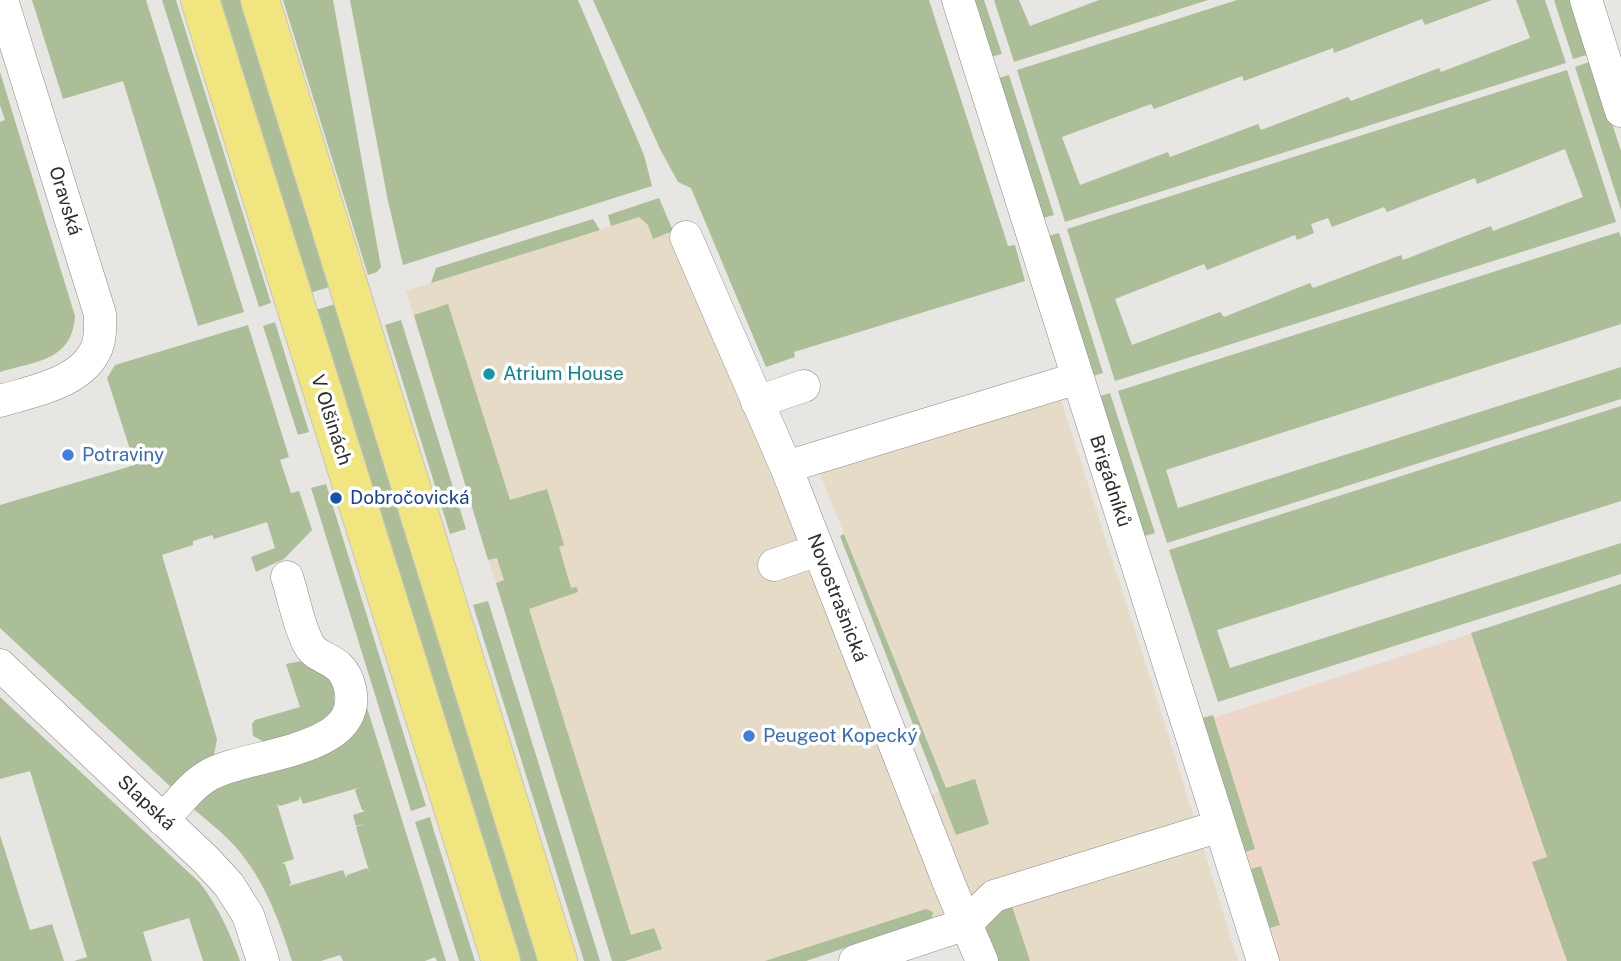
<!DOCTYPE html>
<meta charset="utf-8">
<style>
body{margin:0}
canvas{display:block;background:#e7e6e2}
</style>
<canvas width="1621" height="961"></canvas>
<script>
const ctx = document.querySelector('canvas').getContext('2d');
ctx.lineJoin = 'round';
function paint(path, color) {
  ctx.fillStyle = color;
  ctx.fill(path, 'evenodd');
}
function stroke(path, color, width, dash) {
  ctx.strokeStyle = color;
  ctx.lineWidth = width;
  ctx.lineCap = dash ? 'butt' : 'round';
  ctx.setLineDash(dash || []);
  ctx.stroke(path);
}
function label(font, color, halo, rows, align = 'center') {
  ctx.font = font + ' "Public Sans",sans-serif';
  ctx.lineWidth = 7;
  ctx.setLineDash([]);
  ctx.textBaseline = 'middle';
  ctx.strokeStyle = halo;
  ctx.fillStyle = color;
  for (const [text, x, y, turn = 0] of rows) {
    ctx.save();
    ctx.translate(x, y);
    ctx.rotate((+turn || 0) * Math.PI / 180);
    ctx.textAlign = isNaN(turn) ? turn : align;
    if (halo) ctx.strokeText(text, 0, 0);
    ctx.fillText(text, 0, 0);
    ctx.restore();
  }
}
paint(new Path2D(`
 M1479,631L1585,961H1274L1198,723Z`), '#ecd7c9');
paint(new Path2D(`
 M639,217L673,231L946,914L806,961H612L406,291Z
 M1058,391L1163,718L1238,961H994L930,796L946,787L820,474L818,466Z`), '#e5dbc6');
paint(new Path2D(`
 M32,0H146L244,312L198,326L123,81L63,99Z
 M162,0H176L271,303L259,307Z
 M208,0H251L339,284L300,296Z
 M283,0H333L381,267L377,272L368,275Z
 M350,0H578L644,155L652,186L403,265L388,201Z
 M593,0H929L1008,246L1015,245L1025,281L794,352L795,357L766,367L691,188L678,182L660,149Z
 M973,0H984L1002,54L991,57Z
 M994,0H1019L1030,26L1099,0H1208L1014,62Z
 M1237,0H1492L1425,25L1422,19L1334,53L1333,48L1244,81L1242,76L1154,109L1151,104L1062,137L1080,185L1168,152L1170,157L1258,124L1261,130L1348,97L1351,101L1439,68L1441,72L1530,38L1516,0H1545L1566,63L1065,222L1017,70Z
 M1554,0H1573L1590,54L1573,59Z
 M1592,61L1621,151V210L1575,67Z
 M1567,70L1616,222L1115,381L1067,229ZM1565,149L1583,197L1493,231L1491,226L1403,260L1401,255L1313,288L1310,283L1224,317L1220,312L1132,345L1115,299L1204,264L1207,270L1295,235L1297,240L1314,233L1311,224L1328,218L1332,227L1384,207L1387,212L1475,178L1477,184Z
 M0,72L75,316C72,361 36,361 0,372V122L5,120L0,105Z
 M1009,75L1054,215L1043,218L999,78Z
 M659,198L673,231L653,239L648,225L639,217L611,226L608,215Z
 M593,219L600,230L431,283L436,268Z
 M1619,232L1621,238V324L1166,470L1178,508L1621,367V399L1167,543L1118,391Z
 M1059,233L1103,373L1093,376L1049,236Z
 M345,301L551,961H509L306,313Z
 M448,304L510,500L547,489L564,545L559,547L571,588L577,587L578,592L529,609L631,935L654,928L662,949L625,961H612L496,583L504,580L497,558L488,560L414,315Z
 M401,320L466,529L450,534L385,325Z
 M275,322L309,432L298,435L263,326Z
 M248,325L289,457L280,460L291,493L299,491L312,530L284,559L256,572L251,557L275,548L267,522L214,539L212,535L193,541V545L162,555L217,739L213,760L173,789L0,628V505L135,465L107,378L115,365Z
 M1110,393L1155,533L1145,536L1100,396Z
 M1621,406V501L1217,630L1230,668L1621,543V574L1218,702L1169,550Z
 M326,484L426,806L411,811L311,488Z
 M844,534L946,788L975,779L989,824L956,835L840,536Z
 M1621,584V961H1567L1532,862L1547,857L1471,633Z
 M488,601L600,961H584L473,605Z
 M301,661L315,663L334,675V721L266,743L253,736L252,724L255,720L300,707L286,664Z
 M360,685L446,961H437L435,957L425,961H343L340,955L321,961H292C278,917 262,873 229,840C217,828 204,818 191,807L201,791L316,754ZM358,788L355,790L362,810L365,811L353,815L356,826L364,824L356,827L369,871L367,868L347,875L346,878L343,870L289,886L291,883L285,864L282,863L294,859L277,804L280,806L299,800L300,796L303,804Z
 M0,697L200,883C218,907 230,932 240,961H203L189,918L143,932L152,961H74L87,957L30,771L0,779Z
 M1213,715L1255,849L1245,852L1203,718Z
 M430,817L433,828L475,961H459L415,822Z
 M0,835L30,930L52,924L64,961H0Z
 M1261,866L1280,925L1270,928L1251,869Z
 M1011,903L1030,961H997L985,932C988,921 1001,908 1011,903Z
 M926,909L933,912L932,917L927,920L806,961H765Z`), '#abbe98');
const minor = new Path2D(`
 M958,0L1263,961
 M1586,0L1621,111
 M686,237L786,467L950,886L982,961
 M0,401C33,391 83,383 97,347C101,337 100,325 100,314L2,0
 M757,402L804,386
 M786,467L1078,378
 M774,565L818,550
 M0,665L206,860L229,885L248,915L263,961
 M163,820C177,805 191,785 209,775C246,753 365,754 350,688C342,654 317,663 308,643C298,624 294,598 287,577
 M855,961L966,924L994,896L1220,826`);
const major = new Path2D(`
 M200,0L501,961
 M260,0L558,961`);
stroke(minor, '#8c8b87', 33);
stroke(major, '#c4c4c4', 40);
stroke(minor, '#fff', 32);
stroke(major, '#f0e57f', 38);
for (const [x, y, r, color] of [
 [489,374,7,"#0f9aa8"],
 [68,455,7,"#3f7fe0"],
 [336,498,7,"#1a4fb4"],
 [749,736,7,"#3f7fe0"]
]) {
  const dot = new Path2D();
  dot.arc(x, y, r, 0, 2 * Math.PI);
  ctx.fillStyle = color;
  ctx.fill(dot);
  stroke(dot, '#fff', 2.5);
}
label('19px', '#2e2e2c', '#fff', [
 ["Oravská",65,201,73],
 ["V Olšinách",331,420,72],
 ["Brigádníků",1110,481,72],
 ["Novostrašnická",837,598,69],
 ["Slapská",146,803,43]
]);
label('19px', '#0d838f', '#fff', [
 ["Atrium House",503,374]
], 'left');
label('19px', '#366cbe', '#fff', [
 ["Potraviny",82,455],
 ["Peugeot Kopecký",763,736]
], 'left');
label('19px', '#164399', '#fff', [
 ["Dobročovická",350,498]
], 'left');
</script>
